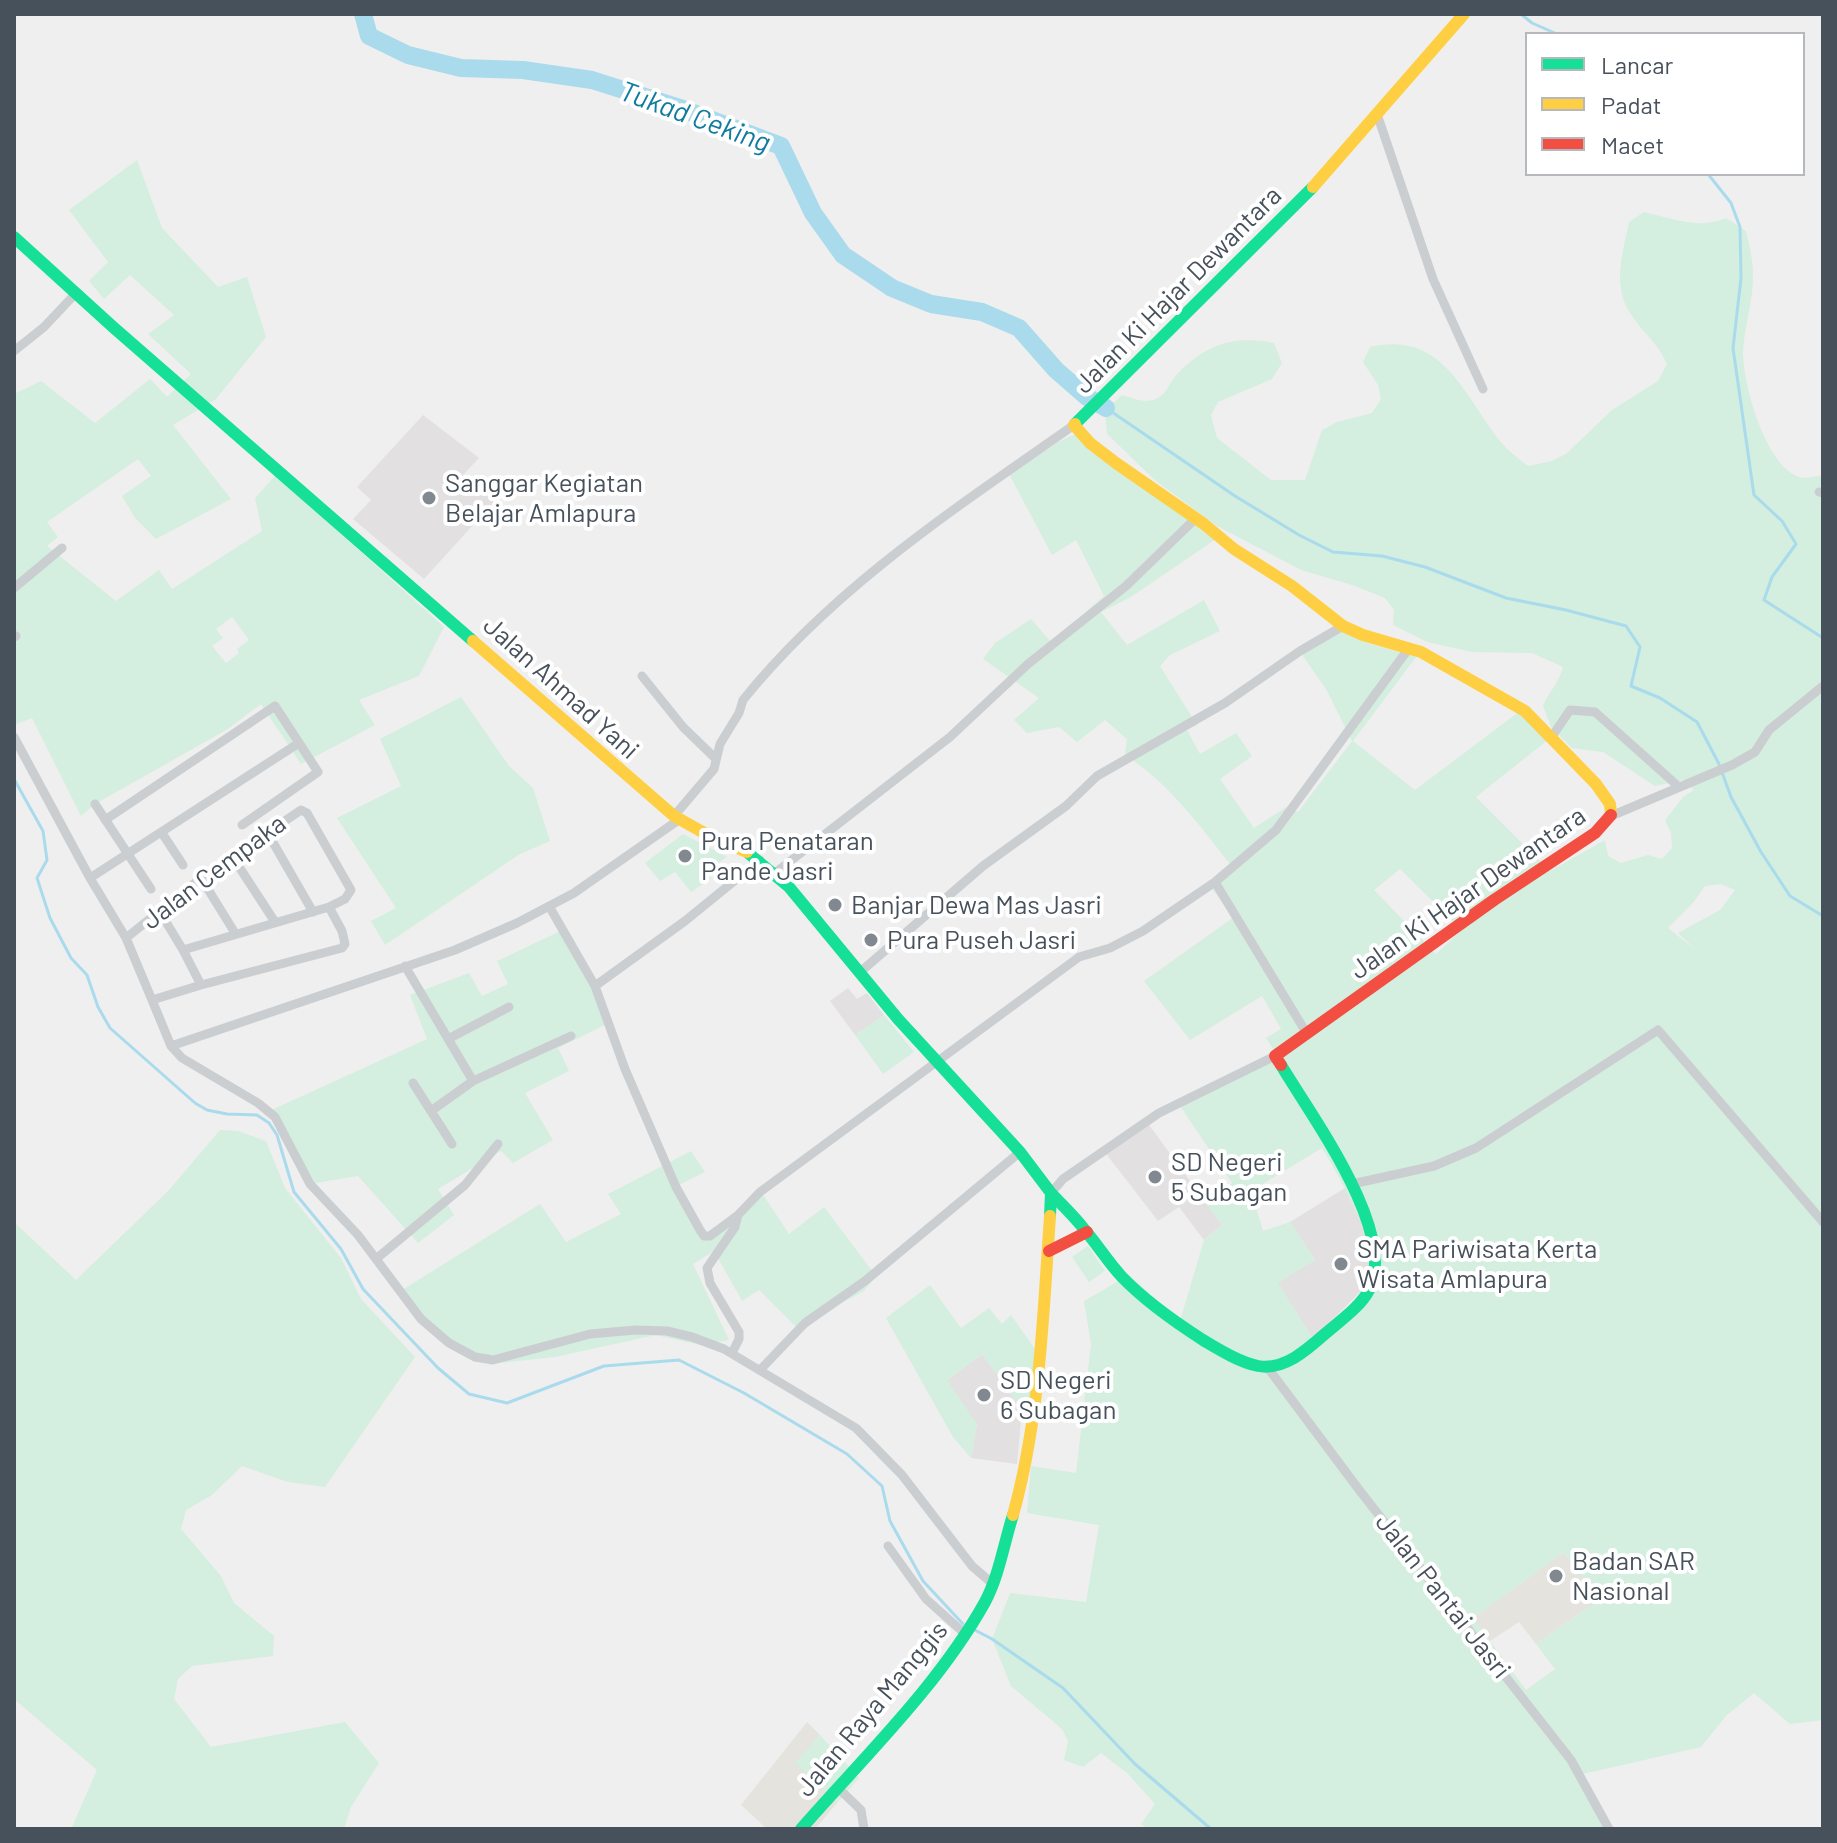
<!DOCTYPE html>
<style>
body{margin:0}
#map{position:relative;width:1837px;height:1843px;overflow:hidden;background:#f0efef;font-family:Barlow,sans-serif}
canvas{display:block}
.frame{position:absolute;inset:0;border:16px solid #47515b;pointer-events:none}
.legend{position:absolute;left:1525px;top:32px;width:280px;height:144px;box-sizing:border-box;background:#fff;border:2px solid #b5b9bd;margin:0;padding:10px 14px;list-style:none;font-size:24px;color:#47515b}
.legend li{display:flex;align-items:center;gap:16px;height:40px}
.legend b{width:40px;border:2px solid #b5b9bd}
</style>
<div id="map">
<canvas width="1837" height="1843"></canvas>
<div class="frame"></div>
<ul class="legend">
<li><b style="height:10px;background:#16e098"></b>Lancar</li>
<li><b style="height:10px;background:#ffcf43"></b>Padat</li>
<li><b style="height:10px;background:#f24e42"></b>Macet</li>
</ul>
</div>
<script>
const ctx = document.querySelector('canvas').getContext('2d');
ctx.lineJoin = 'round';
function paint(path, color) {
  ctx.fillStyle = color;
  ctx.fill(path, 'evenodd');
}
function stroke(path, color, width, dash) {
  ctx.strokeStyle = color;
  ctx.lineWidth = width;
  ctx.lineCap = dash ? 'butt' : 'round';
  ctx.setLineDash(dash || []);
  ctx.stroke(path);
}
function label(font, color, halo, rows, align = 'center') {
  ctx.font = font + ' Barlow,sans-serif';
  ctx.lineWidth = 8;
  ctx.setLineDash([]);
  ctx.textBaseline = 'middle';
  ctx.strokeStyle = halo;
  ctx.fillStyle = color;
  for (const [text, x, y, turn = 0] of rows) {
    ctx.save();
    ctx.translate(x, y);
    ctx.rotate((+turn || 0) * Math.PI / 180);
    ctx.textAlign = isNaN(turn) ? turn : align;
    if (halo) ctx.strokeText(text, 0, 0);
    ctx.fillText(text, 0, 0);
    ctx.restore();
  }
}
paint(new Path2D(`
 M1564,1552L1599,1600L1536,1644L1519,1622L1490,1641L1473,1618Z
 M807,1722L820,1735L796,1763L838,1802L815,1829H767L741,1805Z`), '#e4e3dd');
paint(new Path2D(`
 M423,415L479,458L463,475L494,502L424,579L353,519L371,500L357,487Z
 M848,988L857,999L867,993L884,1015L855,1035L830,1001Z
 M1147,1122L1222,1225L1204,1240L1179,1207L1158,1221L1104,1151Z
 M1345,1188L1363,1226L1374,1268V1278L1313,1339L1277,1282L1315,1260L1290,1222Z
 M982,1354L1022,1409L1017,1464L971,1458L977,1424L946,1381Z`), '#e2e0e1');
paint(new Path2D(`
 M137,160L162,228L218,287L247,277L266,337L216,399L173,425L231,499L156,539L135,518L122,496L151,476L138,459L47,522L58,537L47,546L116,601L159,570L172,589L262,531L255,498L276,475L444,627L419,676L359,700L375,725L301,764L261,704L228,729L95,804L81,816L32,718L14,725V394L41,381L95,423L150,379L167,397L191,374L148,334L174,315L130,275L104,299L89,281L108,262L69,210ZM232,617L249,640L237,649L239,653L226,663L212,646L223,638L216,629Z
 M1644,212C1671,218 1700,230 1726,218L1746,231C1749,245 1753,259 1753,273C1754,299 1744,326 1743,352C1743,384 1765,465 1799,477C1805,479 1816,476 1823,476V1720L1790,1724L1754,1693L1726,1716L1701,1747L1579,1775L1610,1829H1147L1141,1824L1155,1804L1128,1774L1101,1753L1083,1767L1064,1760L1068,1741L1062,1729L1011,1686L992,1639L1010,1593L1086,1602L1099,1525L1027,1513L1031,1466L1076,1473L1091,1344L1084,1301L1129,1275L1180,1321L1204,1240L1222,1225L1205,1202L1232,1183L1180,1106L1278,1056L1266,1038L1281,1029L1262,996L1190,1040L1144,981L1234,917L1208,884L1233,868C1200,826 1170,784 1125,755L1127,739L1105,720L1077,742L1059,727L1027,733L1014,720L1039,698L983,659L995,643L1031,619L1051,642L1104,596L1076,540L1052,555L1009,474L1058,442L1077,433L1219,537L1131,597L1101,612L1127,645L1204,600L1220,631L1170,655L1160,666L1197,725L1187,730L1200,754L1236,733L1252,756L1220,779L1254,828L1288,806L1298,812L1352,741L1326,689L1300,652L1341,626L1367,643L1416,657L1353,741L1415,790L1520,711L1549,739L1476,797L1550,871L1605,840L1608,856L1621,863L1648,855L1662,859L1672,848L1671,833L1665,820L1683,797L1694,790L1684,780L1655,786L1603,752L1572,748L1551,727L1543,706C1549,691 1559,683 1563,667L1532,653L1472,652L1427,642L1393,625L1394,610L1385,598L1352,585L1301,570L1217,526L1156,481L1107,434L1105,411L1122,395C1134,399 1147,404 1158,398C1168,392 1170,381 1178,373C1207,344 1234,335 1274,343L1282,363L1272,379L1218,402L1211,415L1217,438L1271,480H1305L1322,430L1337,422L1372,413L1381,399L1378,385L1363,362L1370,347C1443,330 1463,394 1500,441C1508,451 1518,458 1528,466L1552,461L1566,454L1612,410L1658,381L1667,364C1658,343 1642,332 1630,313C1612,286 1623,251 1629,222ZM1400,869L1462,930L1436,954L1374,890ZM1721,884L1735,890L1720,910L1678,933L1696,950L1668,928L1693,903L1705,886ZM1322,1148C1338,1175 1390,1262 1369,1290C1356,1307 1330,1324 1313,1339L1278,1283L1315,1260L1290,1222L1263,1231L1251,1191ZM1564,1552L1599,1600L1536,1644L1555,1669L1526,1690L1473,1618Z
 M461,697L509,766L533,788L550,841L520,854L385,945L371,921L396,908L337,818L401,786L380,739Z
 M683,834L727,857L706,871L711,879L691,892L675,872L660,881L645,863Z
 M567,928L590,970L611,1022L558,1048L569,1071L525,1093L553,1140L513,1163L501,1151L438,1189L454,1215L418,1243L358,1176L309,1184L285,1132L265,1113L427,1039L410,995L469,973L482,996L508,984L497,961Z
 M884,1015L914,1052L883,1074L855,1035Z
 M220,1130L238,1131L266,1141L285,1188L341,1258L361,1299L415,1357L325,1487L288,1482L242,1466L212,1495L186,1510L181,1529L221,1576L234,1603L274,1636L273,1656L192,1666L178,1679L174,1699L211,1747L345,1722L379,1763L351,1807L344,1829H71L97,1770L14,1699V1222L76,1280L169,1190Z
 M691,1151L705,1172L677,1186L706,1233L762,1193L789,1234L824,1207L876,1276L864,1291L796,1327L759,1290L742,1301L714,1251L693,1264L729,1340L700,1345L656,1335L555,1357L490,1364L446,1344L399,1292L540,1204L566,1242L621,1214L608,1194Z
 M1088,1246L1105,1271L1089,1282L1072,1257Z
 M930,1285L961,1328L989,1308L1002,1324L1011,1315L1040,1356L1037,1409H1022L982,1354L947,1380L977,1424L971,1458L953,1437L886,1318Z
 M820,1735L859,1778L838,1802L795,1763Z`), '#d4eedf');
stroke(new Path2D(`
 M1521,14L1532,23L1557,34
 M1708,174L1731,203L1740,227L1741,278L1733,348L1754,495L1782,521L1796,544L1772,577L1764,600L1823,638
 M1106,408L1235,496L1299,535L1333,552L1382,556L1425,567L1506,598L1566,610L1626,626L1640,647L1631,686L1660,698L1697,722L1719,764L1731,797L1761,852L1790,896L1823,916
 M14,779L43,831L47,860L37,878L50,918L71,958L87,975L98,1007L110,1028L195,1103L207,1110L227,1114L257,1115L269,1123L277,1135L294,1192L341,1249L363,1289L438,1368L469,1394L507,1403L604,1366L679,1360L744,1393L847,1454L882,1486L890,1521L923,1581L963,1624
 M973,1629L992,1639L1063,1688L1135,1764L1211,1829`), '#a9dbec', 3);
stroke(new Path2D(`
 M363,14L369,36L408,55L461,68L523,70L592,80L680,108L781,146L813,213L843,255L892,288L931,304L982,312L1019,328L1056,370L1087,397L1106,408`), '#a9dbec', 18);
stroke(new Path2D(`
 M1378,117L1433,279L1483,389
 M14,351L44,327L76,293
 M1819,492L1823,493
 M14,588L62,548
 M14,637L16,636
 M642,676L683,727L716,759
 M14,737L90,878L126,938L152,1000L201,985L183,950L329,907L345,899L351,890L307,813L301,810L201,878L126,938
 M1551,738L1570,710L1595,712L1679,787
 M95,804L151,889
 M674,816L714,769L720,744L739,713L743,700C834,587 957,507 1074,425
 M1611,816L1732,765L1755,752L1769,730L1823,686
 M105,820L275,706L318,772L242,825
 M267,832L313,912
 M162,833L183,865
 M232,856L275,922
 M775,873L950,737L1028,664L1126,586L1196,518
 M90,878L299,743
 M201,878L235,933
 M1215,882L1307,1034
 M549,906L595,986L625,1069L676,1187L700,1230L704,1236H710L738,1215L760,1192L1079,957L1110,948L1143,931L1215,882L1276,830L1409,648
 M160,912L183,950
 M405,966L473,1081
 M859,973L983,866L1066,806L1097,776L1225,703L1300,651L1343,626
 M201,985L342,948L345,944L342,931L329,907
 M595,986L685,921L760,860
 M152,1000L171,1046L182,1058L258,1103L275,1117L310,1184L358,1235L421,1319L449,1343L475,1357L493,1360L590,1334L636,1330L667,1331L692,1337L724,1349L856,1428L902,1475L972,1566L993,1584
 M448,1039L509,1007
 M171,1046L455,950L517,923L574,893L680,819
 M413,1083L452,1144
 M431,1111L473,1081L571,1036
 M1352,1184L1434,1166L1476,1148L1658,1030L1823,1222
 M1051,1193L1063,1179L1159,1113L1275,1056
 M376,1259L465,1185L498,1144
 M732,1353L739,1339V1332L710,1283L707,1268L735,1227L738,1215
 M1268,1368L1360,1491L1571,1760L1609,1829
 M760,1370L805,1323L865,1281L1020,1152
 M888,1546L926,1599L964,1633
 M837,1787L861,1810L864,1829`), '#cbced0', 9);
stroke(new Path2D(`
 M14,237L113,327L473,641
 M1075,424L1313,187
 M747,852L789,887L898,1019L1020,1152L1051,1193L1050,1216
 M1051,1193C1062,1205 1074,1216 1084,1229C1097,1244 1108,1262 1122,1277C1145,1301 1175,1322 1203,1340C1220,1350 1239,1362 1258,1366C1284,1371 1308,1349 1326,1333C1340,1321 1361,1306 1369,1290C1399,1233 1310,1114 1281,1065
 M801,1829C863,1758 939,1685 985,1602C999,1576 1004,1543 1013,1515`), '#16e098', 12);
stroke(new Path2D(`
 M1313,187L1464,14
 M1075,424L1074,425L1090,443L1116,463L1204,524L1234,549L1292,586L1343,626L1363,635L1421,652L1525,711L1596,784L1610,804L1611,815
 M473,641L674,816L715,839L747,852
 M1013,1515C1040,1418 1043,1316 1050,1216`), '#ffcf43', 12);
stroke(new Path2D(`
 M1281,1065L1275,1056L1494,900L1595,833L1611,815
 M1049,1251L1087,1232`), '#f24e42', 12);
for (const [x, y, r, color] of [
 [429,498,8,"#82888f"],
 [685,856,8,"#82888f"],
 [835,905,8,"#82888f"],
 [871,940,8,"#82888f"],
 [1155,1177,8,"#82888f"],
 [1341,1264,8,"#82888f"],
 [984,1395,8,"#82888f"],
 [1556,1576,8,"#82888f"]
]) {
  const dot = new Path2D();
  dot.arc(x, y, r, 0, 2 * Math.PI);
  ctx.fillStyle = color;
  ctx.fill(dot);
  stroke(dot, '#fff', 3);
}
label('26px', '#47515b', '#fff', [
 ["Jalan Ki Hajar Dewantara",1178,290,-45],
 ["Jalan Ahmad Yani",561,688,42],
 ["Jalan Cempaka",214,872,-37],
 ["Jalan Ki Hajar Dewantara",1468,893,-35],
 ["Jalan Pantai Jasri",1443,1596,52],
 ["Jalan Raya Manggis",872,1709,-50]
]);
label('26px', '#47515b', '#fff', [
 ["Sanggar Kegiatan",445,483],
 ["Belajar Amlapura",445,513],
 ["Pura Penataran",701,841],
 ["Pande Jasri",701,871],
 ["Banjar Dewa Mas Jasri",851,905],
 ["Pura Puseh Jasri",887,940],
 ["SD Negeri",1171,1162],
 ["5 Subagan",1171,1192],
 ["SMA Pariwisata Kerta",1357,1249],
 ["Wisata Amlapura",1357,1279],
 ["SD Negeri",1000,1380],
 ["6 Subagan",1000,1410],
 ["Badan SAR",1572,1561],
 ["Nasional",1572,1591]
], 'left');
label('italic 28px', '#0f7b9f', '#fff', [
 ["Tukad Ceking",695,117,20]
]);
</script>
